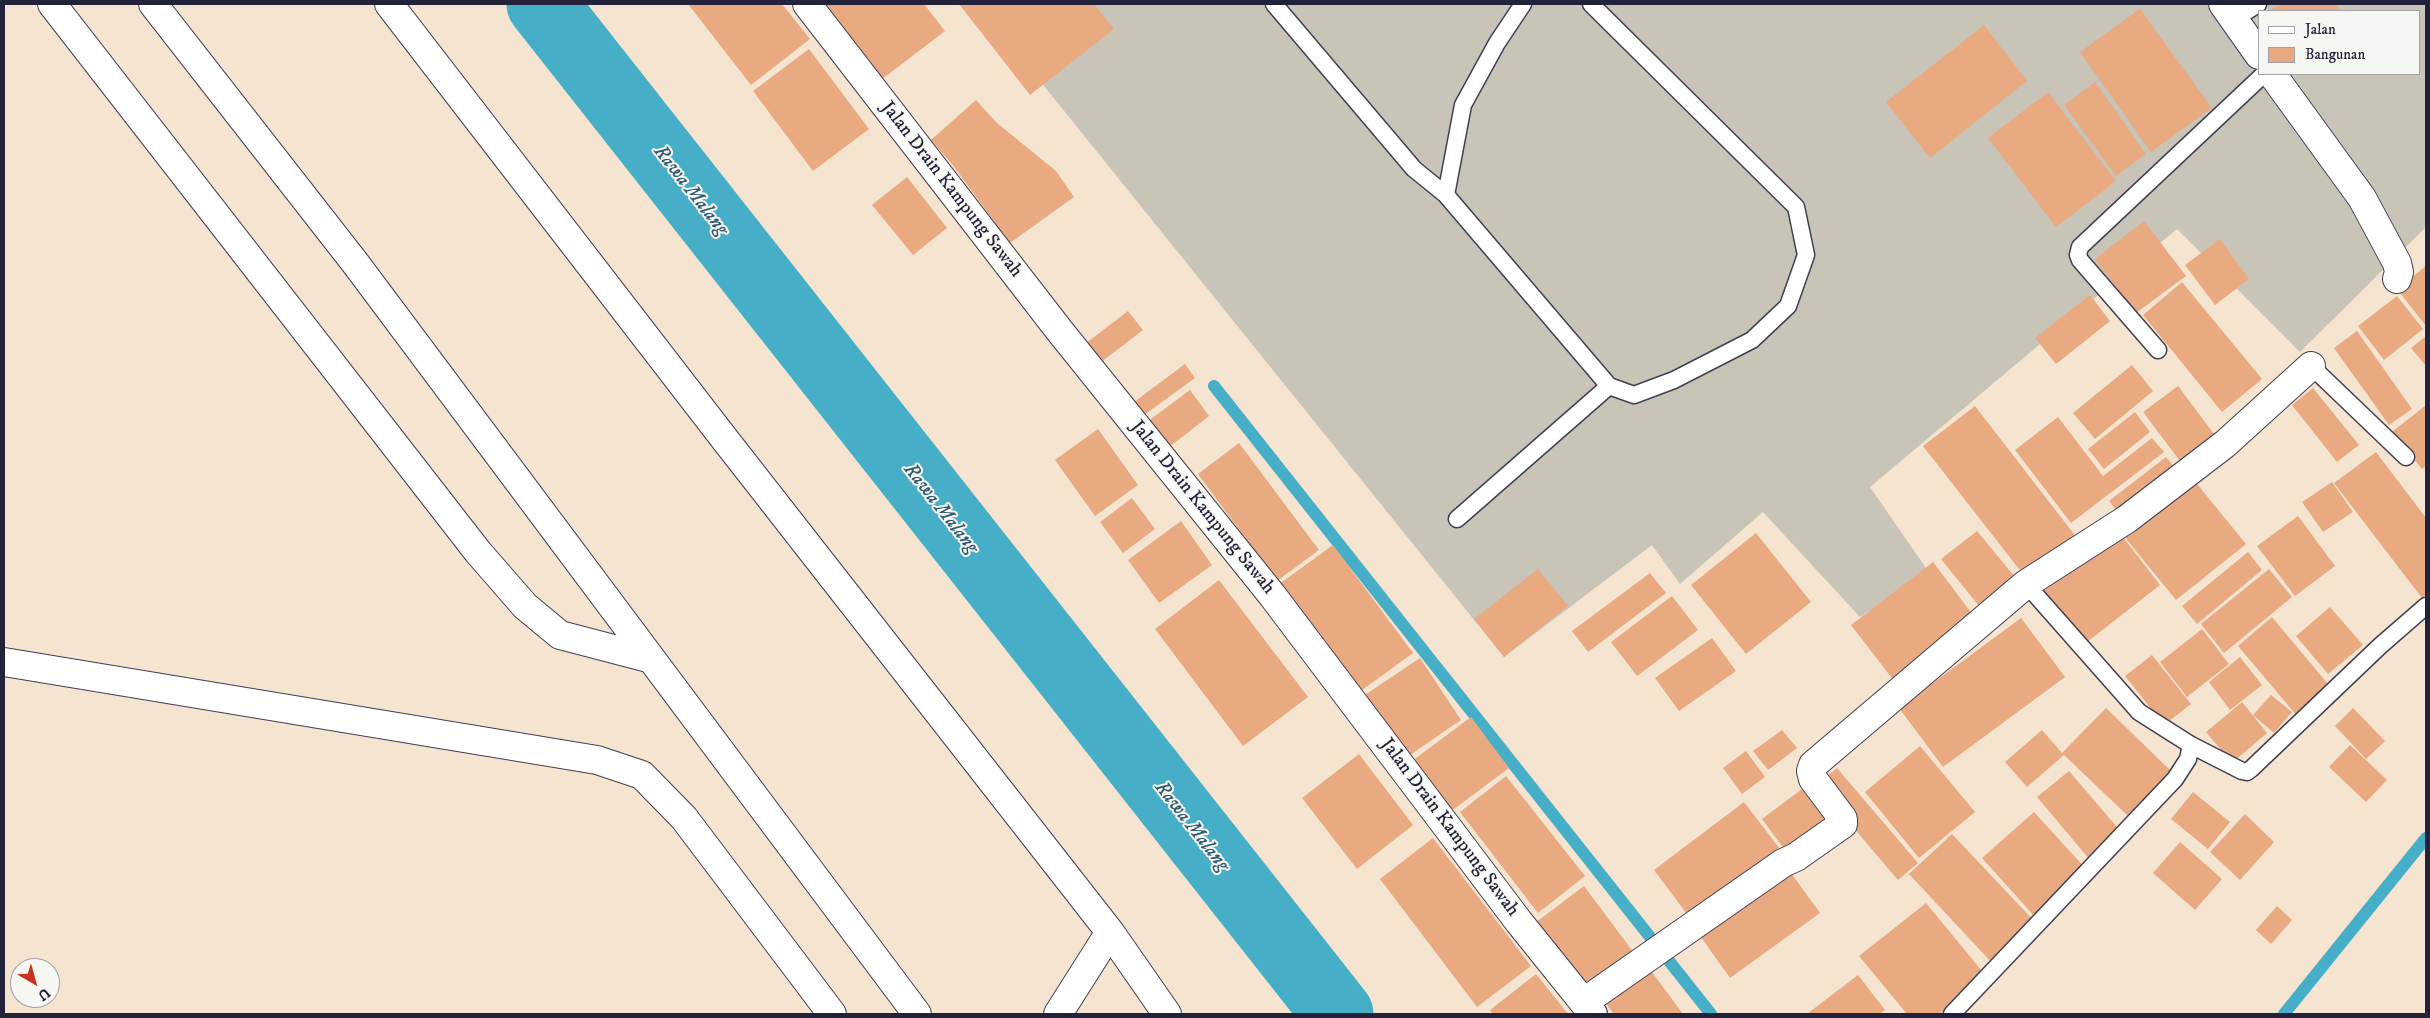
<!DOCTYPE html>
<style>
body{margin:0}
#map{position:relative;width:2430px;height:1018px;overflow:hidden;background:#f4e4d0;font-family:"IM FELL DW Pica",serif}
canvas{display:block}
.frame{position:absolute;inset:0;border:5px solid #22223b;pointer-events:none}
.legend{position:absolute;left:2258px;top:10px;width:162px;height:65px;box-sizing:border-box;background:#f6f6f2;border:1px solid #a1a1a9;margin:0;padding:6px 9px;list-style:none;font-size:15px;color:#22223b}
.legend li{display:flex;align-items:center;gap:10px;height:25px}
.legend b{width:25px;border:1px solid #a1a1a9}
.north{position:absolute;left:10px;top:958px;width:50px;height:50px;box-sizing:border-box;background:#f6f6f2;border:1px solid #a1a1a9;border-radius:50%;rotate:142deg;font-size:14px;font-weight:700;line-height:20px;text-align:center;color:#22223b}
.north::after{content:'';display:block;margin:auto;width:18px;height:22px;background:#c8321e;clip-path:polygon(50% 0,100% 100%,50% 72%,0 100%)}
</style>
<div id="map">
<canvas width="2430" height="1018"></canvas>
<div class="frame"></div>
<ul class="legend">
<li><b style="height:6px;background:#fff"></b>Jalan</li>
<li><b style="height:14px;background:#e9aa82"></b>Bangunan</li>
</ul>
<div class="north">U</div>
</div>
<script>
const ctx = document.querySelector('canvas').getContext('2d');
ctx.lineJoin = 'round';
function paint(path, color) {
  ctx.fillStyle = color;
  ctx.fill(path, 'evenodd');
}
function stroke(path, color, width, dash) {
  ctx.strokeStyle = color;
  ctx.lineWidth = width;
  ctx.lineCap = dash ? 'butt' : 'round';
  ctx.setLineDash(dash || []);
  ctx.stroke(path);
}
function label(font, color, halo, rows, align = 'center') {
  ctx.font = font + ' "IM FELL DW Pica",serif';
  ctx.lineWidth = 4;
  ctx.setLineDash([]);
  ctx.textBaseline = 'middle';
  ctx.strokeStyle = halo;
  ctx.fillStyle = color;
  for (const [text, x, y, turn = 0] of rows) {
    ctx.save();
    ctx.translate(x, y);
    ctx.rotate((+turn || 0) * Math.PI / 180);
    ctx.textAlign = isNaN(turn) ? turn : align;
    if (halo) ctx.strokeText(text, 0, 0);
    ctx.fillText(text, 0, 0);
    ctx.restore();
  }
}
paint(new Path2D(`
 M978,4H2426V227L2300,352L2177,229L1870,487L1928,571L1860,617L1763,512L1680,584L1652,545L1504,657ZM2259,11H2419V74H2259Z`), '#c8c4b8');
stroke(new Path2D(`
 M1214,386L1711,1014
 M2284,1014L2426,838`), '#47aec7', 12);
stroke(new Path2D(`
 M542,4L1338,1014`), '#47aec7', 71);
paint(new Path2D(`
 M688,4H782L810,39L751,85Z
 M810,4H924L945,31L873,86Z
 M959,4H1094L1114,29L1030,95Z
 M2279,4H2335L2341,11H2270Z
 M2140,9L2212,108L2151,152L2080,52Z
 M1984,25L2027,81L1930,158L1886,102Z
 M809,49L869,129L813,171L753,91Z
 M2095,82L2146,154L2116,176L2064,105Z
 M2048,92L2116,181L2056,227L1988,138Z
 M976,100L997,123L1056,171L1074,197L1010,243L952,164L931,140Z
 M907,177L947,228L913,255L872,205Z
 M2144,221L2186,276L2136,313L2095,259Z
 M2220,239L2249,279L2215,305L2185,265Z
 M2426,266V326L2397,289Z
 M2182,282L2262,379L2222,412L2143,315Z
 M2090,295L2110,321L2056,364L2035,338Z
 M2397,296L2423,329L2384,360L2358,326Z
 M1128,311L1143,330L1100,363L1085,344Z
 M2357,331L2412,409L2389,425L2334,348Z
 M2426,336V366L2411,348Z
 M1185,364L1195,378L1140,418L1130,405Z
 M2132,365L2153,391L2095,439L2073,413Z
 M2178,386L2220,442L2186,469L2143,412Z
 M2313,388L2359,445L2337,462L2292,405Z
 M1190,390L1209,416L1163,452L1143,425Z
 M2426,405V466L2422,469L2392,432Z
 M1975,406L2077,538L2026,578L1923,446Z
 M2135,412L2150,432L2104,469L2088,449Z
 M2058,417L2103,476L2152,438L2164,452L2071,523L2015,450Z
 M1098,429L1138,485L1095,516L1055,460Z
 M1239,443L1319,550L1277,581L1198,474Z
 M2376,452L2426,518V595L2422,598L2334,483Z
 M2166,457L2180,474L2123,519L2109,501Z
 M2193,479L2246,544L2176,600L2123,535Z
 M2332,482L2353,512L2323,532L2302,502Z
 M1132,498L1155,529L1123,553L1100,522Z
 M2298,516L2335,566L2295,596L2257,546Z
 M1181,521L1212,565L1159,603L1128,560Z
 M1977,531L2019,582L1983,611L1941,559Z
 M2119,532L2160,585L2082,646L2041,593Z
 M1756,533L1811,602L1746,654L1691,585Z
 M1333,545L1413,653L1358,693L1278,585Z
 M2248,552L2262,570L2197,624L2182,606Z
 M1933,562L1979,623L1898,686L1851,625Z
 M1538,569L1568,606L1504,657L1474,619Z
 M2269,569L2292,597L2224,653L2201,624Z
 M1650,573L1666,593L1588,652L1572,631Z
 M1219,580L1308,697L1243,746L1155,629Z
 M1672,596L1698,630L1637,676L1611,642Z
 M2330,607L2363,645L2328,674L2296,636Z
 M2272,617L2332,689L2298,717L2238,646Z
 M2021,618L2065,677L1943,767L1899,708Z
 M2202,629L2229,664L2187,697L2160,662Z
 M1712,638L1736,671L1679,711L1655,678Z
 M2152,655L2191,704L2164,725L2125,676Z
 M2240,657L2262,685L2230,710L2209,682Z
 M1420,658L1461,720L1404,759L1362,697Z
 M2271,695L2292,712L2274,733L2253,715Z
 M2242,702L2267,733L2232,763L2206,732Z
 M2106,708L2171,771L2128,816L2064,755L2027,787L2005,762L2042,730L2062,753Z
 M2353,708L2385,741L2366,759L2335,726Z
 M1471,717L1509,768L1450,812L1412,761Z
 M1782,730L1797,748L1768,770L1753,751Z
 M2350,745L2387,780L2366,802L2329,767Z
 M1920,746L1975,812L1919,858L1865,792Z
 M1746,751L1765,777L1742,794L1723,768Z
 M1359,754L1413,825L1357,869L1302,798Z
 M1837,768L1918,863L1898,880L1817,785Z
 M2069,771L2122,833L2090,860L2037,797Z
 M1506,776L1585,876L1538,913L1460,812Z
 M1810,783L1839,821L1790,857L1762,819Z
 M2193,792L2230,822L2208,849L2171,819Z
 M1744,802L1783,853L1693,922L1654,870Z
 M2034,812L2087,870L2035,917L1982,858Z
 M2245,814L2274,842L2240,880L2210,852Z
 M1952,834L2037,924L1994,965L1909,874Z
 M1433,838L1531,966L1477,1007L1380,879Z
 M2180,842L2222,879L2195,910L2153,873Z
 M1786,866L1820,913L1730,978L1696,930Z
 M1584,886L1637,957L1589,993L1535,923Z
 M1926,903L1986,976L1939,1014H1907L1859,956Z
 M2277,906L2292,920L2271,944L2256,930Z
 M1646,964L1683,1014H1614L1601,997Z
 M1536,974L1568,1014H1493L1490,1010Z
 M1858,975L1885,1010L1879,1014H1807Z`), '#e9aa82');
const lane = new Path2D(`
 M1274,4L1414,169L1446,195
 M1523,4L1497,43L1463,105L1446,195L1609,386L1634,395L1674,380L1752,340L1788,306L1806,255L1796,207L1591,4
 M2233,20L2258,4
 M2158,350L2080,260L2078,255L2080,247L2264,74
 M2311,366L2406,457
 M1457,519L1609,386
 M2026,584L2139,712L2191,745
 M1952,1014L2175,779L2188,759L2191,745L2242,771L2247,772L2251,769L2380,646L2426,606`);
const street = new Path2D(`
 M52,4L478,552L525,606L560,635L648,658
 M153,4L356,264L917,1014
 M389,4L723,437L1110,932L1167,1014
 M807,4L1059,330L1272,595L1519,922L1593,1014
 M2223,4L2259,55
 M2272,74L2362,198L2397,263L2399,272L2397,279
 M4,662L597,760L642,775L684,818L832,1014
 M1584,1002L1783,863L1796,857L1843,824V819L1813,779L1811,771L1813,765L2026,584L2127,519L2225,444L2311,366
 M1058,1014L1110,932`);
stroke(lane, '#423f51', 19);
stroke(street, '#423f51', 30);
stroke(lane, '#fff', 16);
stroke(street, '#fff', 28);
label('19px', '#22223b', '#f6f6f2', [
 ["Jalan Drain Kampung Sawah",951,190,52],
 ["Jalan Drain Kampung Sawah",1202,508,51],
 ["Jalan Drain Kampung Sawah",1449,828,53]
]);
label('italic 20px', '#315a73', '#f6f6f2', [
 ["Rawa Malang",690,191,52],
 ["Rawa Malang",940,509,52],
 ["Rawa Malang",1191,827,52]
]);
</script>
